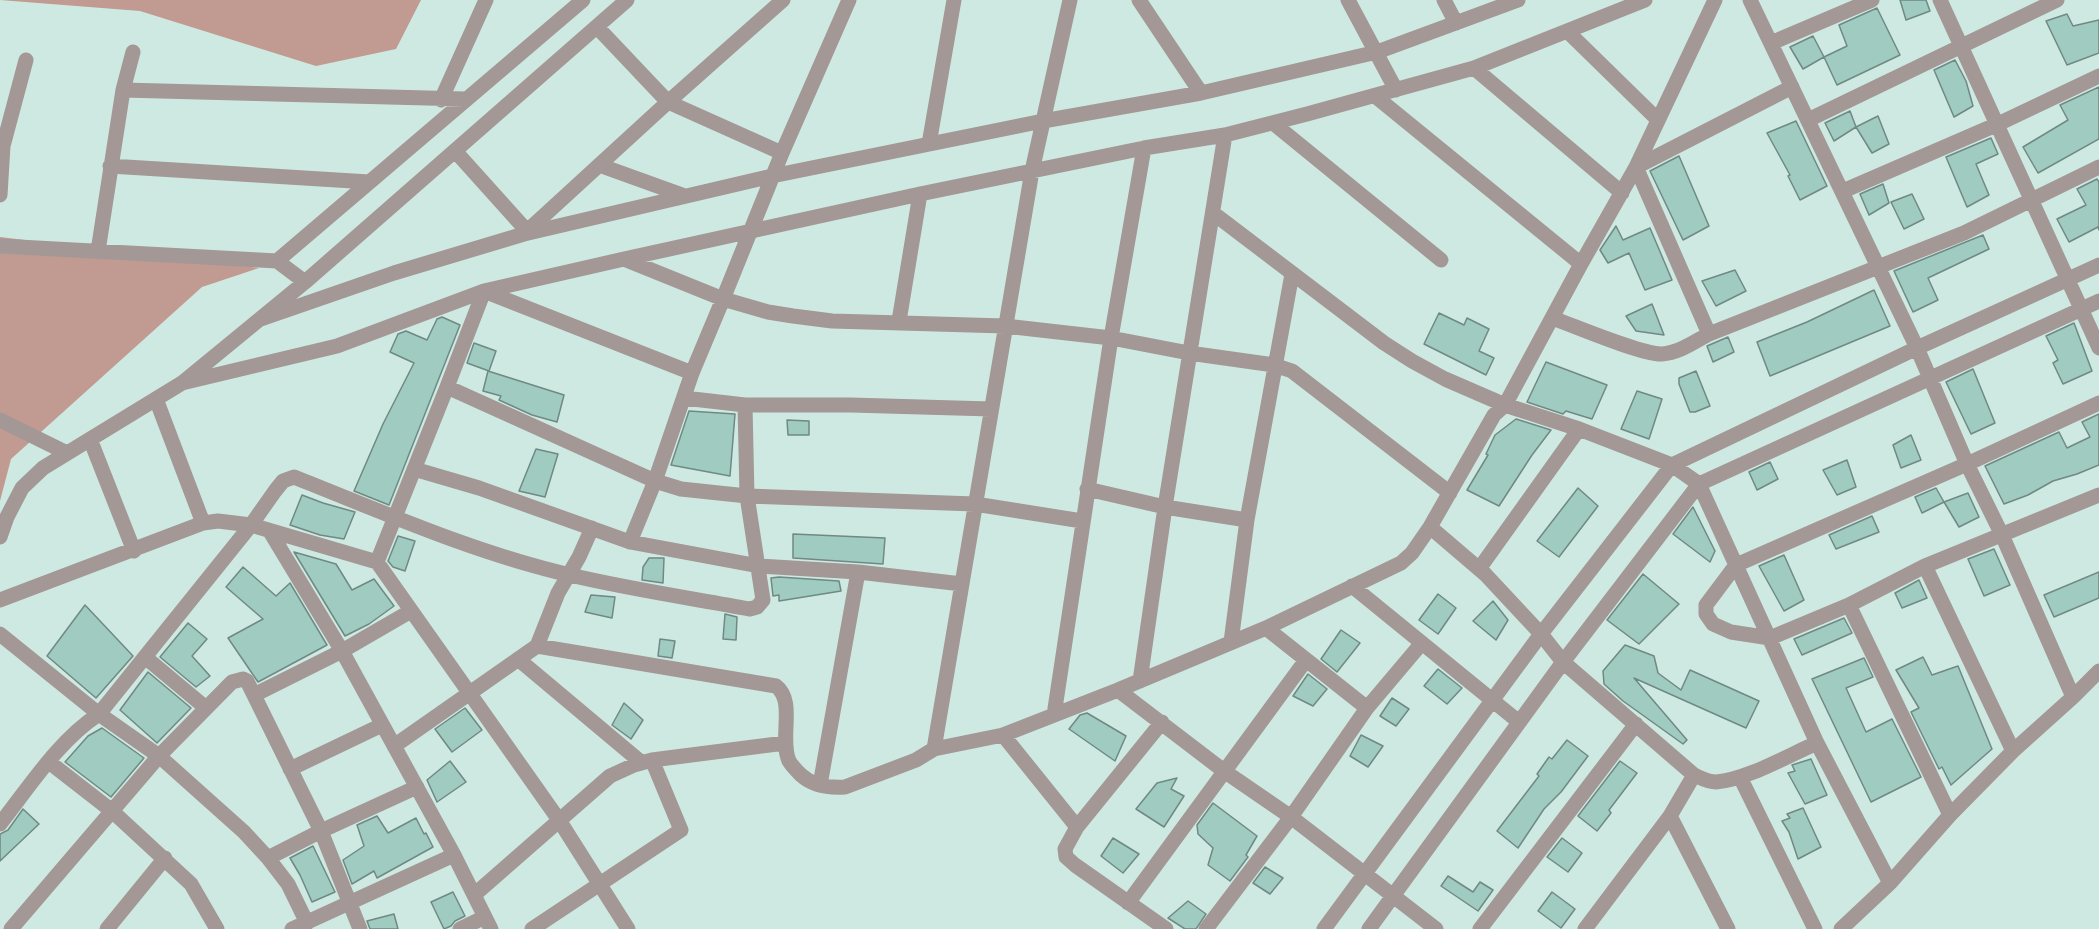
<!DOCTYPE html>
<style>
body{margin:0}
canvas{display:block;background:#cde9e2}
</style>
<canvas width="2099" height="929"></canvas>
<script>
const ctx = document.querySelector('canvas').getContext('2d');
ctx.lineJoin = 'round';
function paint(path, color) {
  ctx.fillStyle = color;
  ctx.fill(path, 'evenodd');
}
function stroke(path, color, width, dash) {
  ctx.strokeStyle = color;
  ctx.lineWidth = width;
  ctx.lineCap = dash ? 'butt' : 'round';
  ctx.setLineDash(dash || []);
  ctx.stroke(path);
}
paint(new Path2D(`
 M0,0H421L396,49L316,66L140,11Z
 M0,237L259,268L202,287L11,459L0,501Z`), '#c19b92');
const building = new Path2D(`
 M1900,0H1926L1930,11L1906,20Z
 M1877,8L1900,55L1837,85L1824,57L1847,46L1839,25Z
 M2067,14L2073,26L2099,20V53L2067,65L2046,21Z
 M1813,36L1824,57L1803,69L1790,47Z
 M1955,60L1966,81L1973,106L1954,117L1934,70Z
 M2099,87V139L2038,173L2023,147L2068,120L2060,105Z
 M1850,111L1856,127L1834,141L1825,123Z
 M1878,116L1889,144L1872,153L1856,127Z
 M1796,121L1827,186L1800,200L1788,176L1790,175L1767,133Z
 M1991,138L1998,154L1976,164L1989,195L1967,207L1946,157Z
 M1679,156L1709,226L1683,240L1650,171Z
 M2097,179L2099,182V230L2098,227L2069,242L2057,219L2086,205L2077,189Z
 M1883,184L1889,203L1869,215L1860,194Z
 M1912,194L1924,219L1904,229L1891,202Z
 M1616,226L1623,240L1650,228L1672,280L1645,290L1629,253L1608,263L1600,250Z
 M1983,235L1989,249L1928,278L1938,300L1913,312L1894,271Z
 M1735,270L1746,291L1716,306L1702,281Z
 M1874,290L1890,326L1770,376L1757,342L1807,322Z
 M1652,304L1664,335L1636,331L1626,316Z
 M1439,313L1464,325L1467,318L1489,329L1479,351L1494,358L1486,375L1424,344Z
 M442,317L460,325L389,505L354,491L383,424L414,363L390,352L398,334L406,331L427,340L437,319Z
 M2074,323L2092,371L2063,384L2053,363L2058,360L2046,336Z
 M1728,337L1734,352L1713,362L1707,346Z
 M474,343L496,351L489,371L467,363Z
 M1546,362L1607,385L1592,419L1566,411L1563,414L1527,402Z
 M1973,369L1995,423L1971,434L1946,382Z
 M488,371L564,395L557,422L532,415L499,400L501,396L483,391Z
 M1696,371L1710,406L1695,412H1690L1679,384V378Z
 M1637,391L1662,399L1649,439L1621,429Z
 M689,411L735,414L730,476L671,465Z
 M2099,414V465L2077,474L2053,481L2028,495L2004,504L1985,466L2059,432L2067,448L2090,437L2082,422Z
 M1516,419L1551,430L1532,455L1499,506L1467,490L1488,455L1486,454L1495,435Z
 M787,420L809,421V435H788Z
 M1911,435L1921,460L1901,468L1893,445Z
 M536,449L558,454L545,497L519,491Z
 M1847,460L1856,487L1837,495L1823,470Z
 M1770,462L1778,479L1757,490L1749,472Z
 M1578,488L1598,506L1559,557L1537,541Z
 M1936,488L1944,502L1922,513L1915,497Z
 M1968,493L1979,517L1959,527L1944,502Z
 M302,495L323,503L355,512L344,539L320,535L290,525Z
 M1693,507L1715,551L1710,562L1673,534Z
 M1872,516L1879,532L1836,549L1829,535Z
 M793,534L885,538L883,564L793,558Z
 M398,536L415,541L405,571L393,567L388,561Z
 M1994,549L2010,585L1984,596L1968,559Z
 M294,552L336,564L352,590L374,579L394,606L369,624L345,636Z
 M1784,555L1804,600L1784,611L1759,566Z
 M649,558H664L663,583L642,580L643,567Z
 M243,567L276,596L290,583L327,645L258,682L228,638L263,619L226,587Z
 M2099,572V598L2054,617L2044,595Z
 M1643,574L1679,604L1639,644L1607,620Z
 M779,577L839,581L841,591L779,601V595L773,596L771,578Z
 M1919,580L1927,598L1902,608L1895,593Z
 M1438,594L1456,608L1438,634L1419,620Z
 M591,595L615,597L612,618L585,612Z
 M1493,601L1508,620L1496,640L1473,621Z
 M85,605L133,656L96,698L47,656Z
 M725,614L737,617L736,640L723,639Z
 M1844,618L1852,633L1802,655L1794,639Z
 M188,623L207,639L192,656L210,676L196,687L160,657Z
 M1341,630L1360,643L1337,672L1321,659Z
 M660,639L675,641L672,658L658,656Z
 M1625,645L1654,656L1658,673L1681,690L1690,670L1759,701L1746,728L1634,678L1687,740L1683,744L1623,701L1604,684L1603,671Z
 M1923,657L1932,675L1958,666L1992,749L1951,785L1942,767L1939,769L1911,712L1919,708L1896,670Z
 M1864,658L1873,677L1846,688L1866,732L1892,719L1921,777L1871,802L1812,679Z
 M1438,669L1462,688L1447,704L1424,686Z
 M148,672L191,708L157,743L120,710Z
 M1308,674L1327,689L1313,706L1293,696Z
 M1392,698L1409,709L1396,726L1380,716Z
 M624,703L643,720L631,739L612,725Z
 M465,708L482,730L452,752L435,729Z
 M1087,713L1126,736L1115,761L1069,729L1080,715Z
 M102,728L144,758L111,797L65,762L88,736Z
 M1361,735L1383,746L1368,767L1350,756Z
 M1567,740L1588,756L1561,792L1544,809L1518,848L1497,831L1539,776L1537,774L1549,757L1552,759Z
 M1811,759L1827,795L1805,804L1788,773L1795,771L1792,765Z
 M450,761L466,782L437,802L427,780Z
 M1620,761L1637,773L1609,810L1611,813L1597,831L1578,816Z
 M1177,778L1171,789L1184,796L1164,827L1136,809L1157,783Z
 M1213,803L1257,836L1246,855L1248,857L1230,881L1208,865L1213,848L1198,834L1197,825Z
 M1803,808L1821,847L1798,859L1789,832L1782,821L1790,818L1787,814Z
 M23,809L39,824L0,861V834L8,830Z
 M377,816L388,833L416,818L424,834L426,833L433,847L377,878L374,871L352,884L343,860L364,846L357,825Z
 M1113,838L1139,854L1123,873L1101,856Z
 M1562,838L1582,853L1568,872L1547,857Z
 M313,846L335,892L312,902L300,875L290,858Z
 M1265,867L1283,878L1270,894L1253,883Z
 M1448,876L1473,892L1480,882L1493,890L1478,911L1441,886Z
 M453,892L465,916L455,921L451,926L444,929L431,902Z
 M1552,892L1575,909L1561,928L1538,911Z
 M1188,901L1206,914L1196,929H1185L1168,918Z
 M394,914L398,929H370L367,921Z`);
paint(building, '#9fcbc1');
stroke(building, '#708983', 1.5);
stroke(new Path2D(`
 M1139,0L1201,93
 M1348,0L1396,90
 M1444,0L1456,23
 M1750,0L1917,348L1967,464L2002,535L2073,697
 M1940,0L2099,348
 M597,27L668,102L782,153
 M1568,32L1658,120
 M1771,43L1872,0
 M1474,68L1622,193
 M123,90L465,99
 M1375,96L1581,264
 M441,100L486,0
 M1808,120L2057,0
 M1273,123L1441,260
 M929,144L954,0
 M456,152L527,231
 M599,165L685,196
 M110,166L369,182
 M1843,191L1998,124L2099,76
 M0,195L3,146L26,60
 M1213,213L1384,343L1412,361L1445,379L1505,405L1579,429L1672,465L1699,484L1817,743L1890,883
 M525,233L668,102L783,0
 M0,246L277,261L305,282
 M98,251L123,90L133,52
 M624,259L723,299L768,312L793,316L832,321L1005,326L1111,338L1189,353L1274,365L1292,371L1450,493
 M277,261L583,0
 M1552,318C1575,326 1642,355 1662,354C1679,353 1694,342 1709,334L1964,233L2099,167
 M261,319L394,273L524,234L772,176L1043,121L1201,93L1377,52L1518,0
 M899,321L920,194
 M1709,334L1636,167L1792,87
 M692,373L484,291L447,387L655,481L681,489L747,496L975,504L1082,521
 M182,383L337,346L484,291L624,259L920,194L1144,148L1225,135L1307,114L1474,68L1645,0
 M684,398L745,405H851L991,409
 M2099,403L1967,464L1736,565L1706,605V614L1713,624L1731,632L1770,638L1849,605L1925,566L2099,495
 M0,420L67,453
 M90,439L134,551
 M414,469L479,488L630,542L759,566L858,572L962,584
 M1087,489L1165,507L1247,520
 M203,523L218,521L251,525L377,562L559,820L628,929
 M1430,527L1485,574L1541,634L1563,662L1694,775C1701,778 1708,782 1716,782C1746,780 1789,755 1817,743
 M269,530L342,651L454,855L491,929
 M0,537L7,517L22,488L43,468L182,383L305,282L627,0
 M630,542L655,481L692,373L723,299L782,153L849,0
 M377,562L447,387
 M1925,566L2013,751
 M1479,569L1579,429
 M1352,586L1519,722
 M0,600L203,523L156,399
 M1849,605L1950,815
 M1266,628L1367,708
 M0,634L99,714L159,756L244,832L268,858L288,884L307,923
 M1231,642L1247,520L1292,274
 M537,646L558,593L579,557L592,528
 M145,657L206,708
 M518,659L642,763
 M1140,681L1165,507L1225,135
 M1118,690L1224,771L1291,817L1436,929
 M254,695L342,651L411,611
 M1054,715L1111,338L1144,148
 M1162,722L1077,827L1065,849L1066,857L1075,865L1166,929
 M1003,735L1077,827
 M394,746L537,646L776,686C796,701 779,738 789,761C792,766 797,771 801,775C813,786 830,788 845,787L916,760L934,749L1003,735L1118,690L1266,628L1401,563L1412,553L1430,527L1494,415L1505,405L1581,264L1636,167L1715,0
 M934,749L1032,171L1070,0
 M49,762L112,811L191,884L217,929
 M290,769L382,725
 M1740,777L1815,929
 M820,785L858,572
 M1670,816L1728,929
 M0,824C30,786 58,741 99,714L251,525L275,491L283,481L294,477C385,513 475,553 570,575C629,589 690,598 750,609L757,607L763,600L747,496L745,405
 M268,858L321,831L417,787
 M474,895L610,776L634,765L652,760L785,743
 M1128,903L1306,660
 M11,929L159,756L232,682L243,679L247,681L321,831L360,929
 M107,929L165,858
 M292,929L454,855
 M460,929L485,917
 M532,929L681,830L652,760
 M1206,929L1291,817L1367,708L1421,644
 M1324,929L1541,634L1672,465L1917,348L2099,265
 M1369,929L1563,662L1699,484L2099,301
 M1480,929L1636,724
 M1585,929L1670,816L1694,775
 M1841,929L1890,883L1950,815L2013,751L2073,697L2099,671`), '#a39895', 15);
</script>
